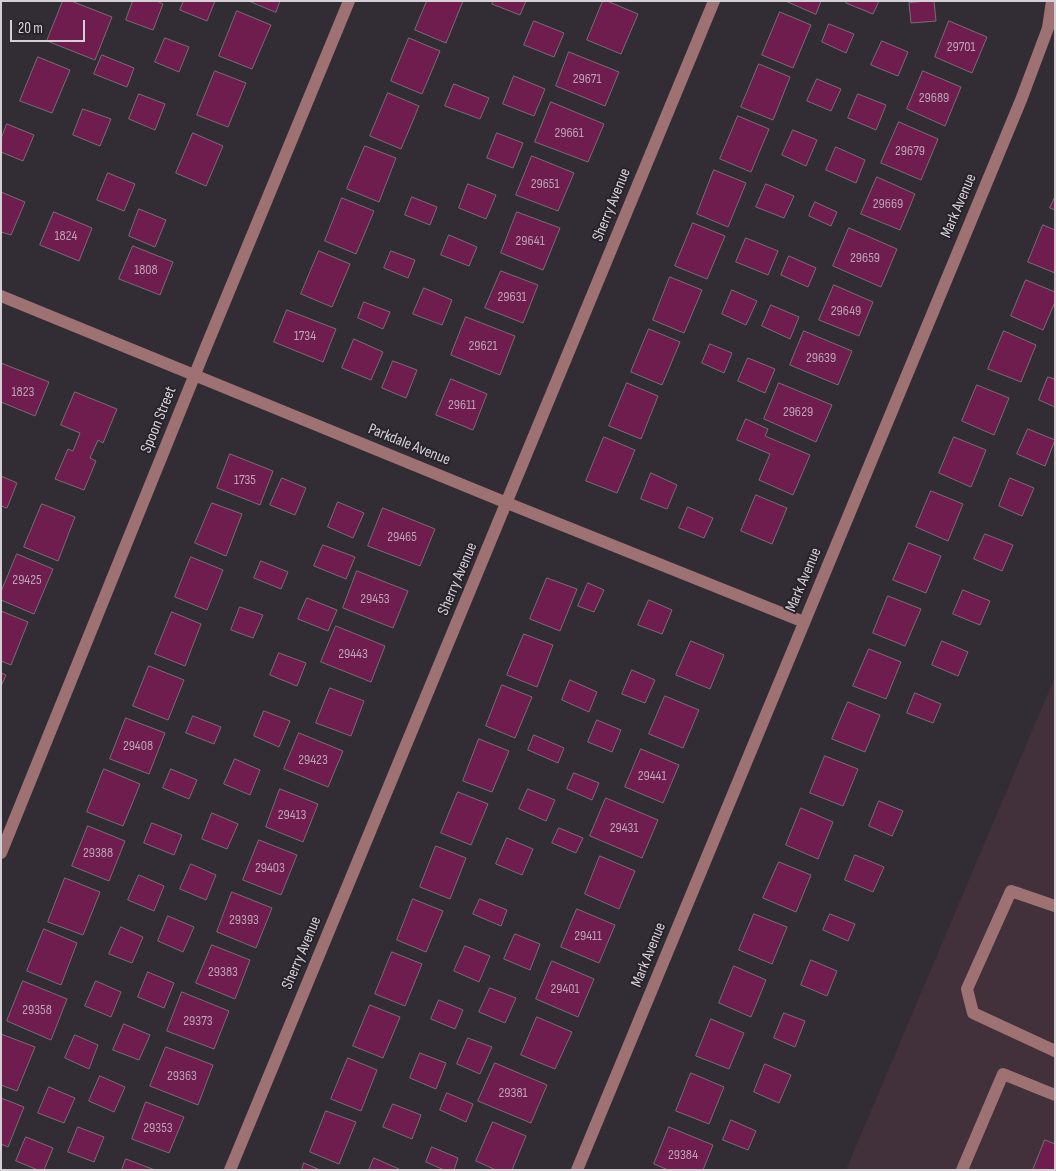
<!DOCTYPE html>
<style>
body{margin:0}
#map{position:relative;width:1056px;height:1171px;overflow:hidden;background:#322d35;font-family:"Sofia Sans Condensed",sans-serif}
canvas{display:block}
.frame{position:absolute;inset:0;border:2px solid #d4d0d6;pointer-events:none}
.scale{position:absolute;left:10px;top:20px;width:75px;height:22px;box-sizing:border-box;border:2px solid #d4d0d6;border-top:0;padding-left:6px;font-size:15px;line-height:18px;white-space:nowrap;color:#d4d0d6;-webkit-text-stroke:4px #28232b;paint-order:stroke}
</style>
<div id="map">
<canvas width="1056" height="1171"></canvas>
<div class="frame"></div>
<div class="scale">20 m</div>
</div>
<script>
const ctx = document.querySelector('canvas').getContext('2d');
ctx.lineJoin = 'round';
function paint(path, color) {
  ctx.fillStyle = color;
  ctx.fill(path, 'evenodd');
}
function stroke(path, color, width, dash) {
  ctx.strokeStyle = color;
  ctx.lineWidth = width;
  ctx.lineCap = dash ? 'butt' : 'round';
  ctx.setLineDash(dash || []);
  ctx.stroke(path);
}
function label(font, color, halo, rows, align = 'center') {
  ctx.font = font + ' "Sofia Sans Condensed",sans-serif';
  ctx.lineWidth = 4;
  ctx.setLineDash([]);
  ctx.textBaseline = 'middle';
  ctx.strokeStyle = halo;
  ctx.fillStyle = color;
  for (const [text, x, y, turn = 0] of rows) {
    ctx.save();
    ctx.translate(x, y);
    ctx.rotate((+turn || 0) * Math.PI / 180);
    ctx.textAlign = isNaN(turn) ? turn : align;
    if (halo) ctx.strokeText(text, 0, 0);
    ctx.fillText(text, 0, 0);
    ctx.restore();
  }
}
paint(new Path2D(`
 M1055,677V1170H846Z`), '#42313b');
const building = new Path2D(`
 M63,1H71L112,17L95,60L47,41Z
 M133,1H157L163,4L153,30L126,20Z
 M184,1H215L207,21L180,10Z
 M249,1H280L276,12Z
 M427,1H463L446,43L415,30Z
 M494,1H526L520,15L492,4Z
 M603,1H607L638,14L621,54L587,40Z
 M786,1H821L816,14Z
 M847,1H879L873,14L846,3Z
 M934,1L936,21L911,23L909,3Z
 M237,11L271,25L252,69L219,56Z
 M780,12L811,25L793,68L762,55Z
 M534,21L564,33L554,57L524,45Z
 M949,21L987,37L972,73L935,57Z
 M829,24L854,34L846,53L822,42Z
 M165,38L189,47L179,72L155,62Z
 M409,38L440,51L422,94L391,81Z
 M882,41L908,52L898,76L871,65Z
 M569,52L619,72L605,106L556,86Z
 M102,55L134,68L127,87L94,74Z
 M38,57L70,70L52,113L20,101Z
 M759,64L790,77L773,120L741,107Z
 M215,71L246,83L228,127L197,115Z
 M923,71L961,87L945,126L907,109Z
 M514,76L545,89L534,116L503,104Z
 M817,79L841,89L831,111L807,101Z
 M454,84L489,98L480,119L445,106Z
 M388,93L419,106L401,149L370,136Z
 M139,94L165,104L155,130L129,119Z
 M858,94L886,105L876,130L848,118Z
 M551,102L604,124L588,162L535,142Z
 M83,109L111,119L100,146L73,135Z
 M738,116L769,129L751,172L720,159Z
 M899,122L938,139L921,180L881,163Z
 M7,124L34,135L23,161L1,152V139Z
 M793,130L817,140L806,166L782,155Z
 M193,133L223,146L206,186L176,173Z
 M497,133L523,143L513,168L487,158Z
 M365,146L396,158L379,202L347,189Z
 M836,147L865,160L856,183L826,170Z
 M532,156L574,173L558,211L516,195Z
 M714,170L746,183L728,227L697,214Z
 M108,173L135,184L124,211L97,200Z
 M877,177L915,194L900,230L861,214Z
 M468,184L496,195L486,219L459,208Z
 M766,184L794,196L784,218L756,207Z
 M1,192L25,202L11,235L1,232Z
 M412,197L437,207L430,225L405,215Z
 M1055,197V210L1050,208Z
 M342,198L374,211L356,254L325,241Z
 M815,202L837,212L831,226L809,216Z
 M139,209L166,220L155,247L129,236Z
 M54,212L92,228L79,261L40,245Z
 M517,212L560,228L543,270L501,253Z
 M693,223L725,236L707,279L675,266Z
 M1043,225L1055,230V273L1028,262Z
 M849,228L897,249L881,287L833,266Z
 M449,235L477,247L469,266L441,255Z
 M746,238L778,251L768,275L736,262Z
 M133,246L173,262L160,295L119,279Z
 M319,251L350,264L332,307L301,294Z
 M391,251L415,260L408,278L384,268Z
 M789,256L816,268L808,287L781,275Z
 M501,271L538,285L523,323L485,308Z
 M670,277L702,290L684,333L653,320Z
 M1026,280L1055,292V302L1043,330L1011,316Z
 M834,285L873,302L859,336L819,320Z
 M424,288L452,300L442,325L413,314Z
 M732,290L757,301L746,325L722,314Z
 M364,302L390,312L383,329L358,318Z
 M771,305L799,317L790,339L762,326Z
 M287,310L336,329L323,362L274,342Z
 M466,317L515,336L500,375L451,355Z
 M649,329L680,342L662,385L631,372Z
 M804,331L852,351L838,385L790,365Z
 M1004,331L1036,345L1021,382L988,369Z
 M354,339L383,352L371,380L342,368Z
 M710,344L732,353L724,373L702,363Z
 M748,358L775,369L765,393L738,381Z
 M393,361L417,370L406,398L382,388Z
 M1,363L49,382L35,416L1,402Z
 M1048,377L1055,379V407L1039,400Z
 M451,379L487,394L473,430L436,415Z
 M627,383L658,396L641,439L609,426Z
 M779,383L832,405L816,442L764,419Z
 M977,385L1009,398L994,435L962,421Z
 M75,392L117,409L103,443L98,440L90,458L96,461L84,490L55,479L68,449L73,451L80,433L61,425Z
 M746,419L768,429L765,436L810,455L793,495L759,480L770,454L737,440Z
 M1028,429L1055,440L1045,466L1017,454Z
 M604,437L635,450L617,493L586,481Z
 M954,437L986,450L971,487L939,473Z
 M230,454L273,471L260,505L217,488Z
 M651,473L677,485L667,509L641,499Z
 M1,476L17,483L7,508L1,506Z
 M282,478L306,488L295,515L270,505Z
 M1010,478L1034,488L1022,516L999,506Z
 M931,491L963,504L948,541L916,527Z
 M756,495L787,508L772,544L741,531Z
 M338,502L364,513L353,538L328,527Z
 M212,503L242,514L226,556L195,543Z
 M42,504L75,517L58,561L24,547Z
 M688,507L713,518L704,538L679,528Z
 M383,508L435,529L420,566L368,546Z
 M985,534L1013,545L1002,571L974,559Z
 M909,543L941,556L926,593L893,580Z
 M323,545L355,557L346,579L314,566Z
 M17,554L53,569L34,614L1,600V592Z
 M191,557L223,570L207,610L175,597Z
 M261,561L288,572L281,589L254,578Z
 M357,571L408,591L393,628L343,608Z
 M547,578L577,589L560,631L530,619Z
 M588,583L604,590L594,612L578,606Z
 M963,590L990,601L980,625L953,614Z
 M888,596L921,609L905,646L873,633Z
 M307,598L337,610L328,631L298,619Z
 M649,600L672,610L662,634L638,625Z
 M240,607L263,615L253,638L231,630Z
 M1,611L28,622L11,665L1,661Z
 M172,612L201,624L185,666L155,654Z
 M336,626L385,646L371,682L321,662Z
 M524,634L553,645L537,687L507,675Z
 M691,641L724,655L710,689L676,675Z
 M942,641L968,652L958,676L932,665Z
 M869,649L901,662L886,699L853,686Z
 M279,653L306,663L297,686L270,675Z
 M149,666L184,680L168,720L133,706Z
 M632,670L655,680L645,703L622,694Z
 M1,673L6,675L1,686Z
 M570,680L597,692L589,712L562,700Z
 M502,685L532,697L515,738L486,726Z
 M330,688L364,701L351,736L316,723Z
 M915,693L941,704L933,723L907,713Z
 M665,696L699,710L683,748L649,734Z
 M848,702L880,715L865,752L832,739Z
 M264,711L290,721L279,747L254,736Z
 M193,716L221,727L214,744L186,733Z
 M126,718L165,733L149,774L110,759Z
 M597,720L621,730L612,752L588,742Z
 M299,733L343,751L328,787L284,769Z
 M534,735L564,748L558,763L528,750Z
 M479,739L509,751L492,792L463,781Z
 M641,749L679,765L663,803L625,787Z
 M825,756L858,769L843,806L810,793Z
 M235,759L260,770L250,795L224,784Z
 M104,769L140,784L123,826L87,812Z
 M171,769L197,780L189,799L163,788Z
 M574,773L599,783L592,800L567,789Z
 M280,789L318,804L303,842L266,827Z
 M528,789L555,800L546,821L519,809Z
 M458,792L488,804L471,845L441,833Z
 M606,798L658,820L642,858L590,836Z
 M879,801L903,811L892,836L869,826Z
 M801,808L833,822L818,859L786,845Z
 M212,813L238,824L227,849L202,839Z
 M152,823L182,835L174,855L144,843Z
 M88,826L125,841L109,881L72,866Z
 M559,828L583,838L576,853L552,843Z
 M507,838L533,849L522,875L496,864Z
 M259,840L297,855L281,895L243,880Z
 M436,846L466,858L450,899L420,887Z
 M855,855L884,867L873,892L845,880Z
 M600,856L635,871L619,909L585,894Z
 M779,862L811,875L796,912L763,898Z
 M191,864L216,875L206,900L180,889Z
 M139,875L164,886L154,911L128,900Z
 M65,878L100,892L83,935L48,922Z
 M232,892L272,908L256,948L217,932Z
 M413,899L443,911L426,952L397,940Z
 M480,899L507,910L501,926L473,914Z
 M577,909L615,925L599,963L561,947Z
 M754,914L787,927L772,964L739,950Z
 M830,914L855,924L848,941L823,930Z
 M168,916L194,927L183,952L158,941Z
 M121,927L143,937L132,963L109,954Z
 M44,929L77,943L61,985L27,971Z
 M515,934L540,944L530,970L504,959Z
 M212,945L250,960L235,999L196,983Z
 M465,946L490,956L479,982L454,971Z
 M392,952L422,964L405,1006L375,994Z
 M811,960L837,971L827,996L801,985Z
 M552,961L594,979L578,1017L536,999Z
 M734,966L766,980L751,1017L719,1003Z
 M148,972L174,983L164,1008L138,997Z
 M23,981L67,999L51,1040L7,1021Z
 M96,981L121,992L111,1017L85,1006Z
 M490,988L516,998L505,1023L479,1012Z
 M182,992L229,1011L214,1049L167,1031Z
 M439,1000L463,1010L455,1029L431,1019Z
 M370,1005L400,1017L383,1058L353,1046Z
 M784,1013L805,1021L795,1047L774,1038Z
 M537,1017L572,1032L555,1069L521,1055Z
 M711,1019L744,1033L729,1069L696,1056Z
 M124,1024L150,1035L139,1060L113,1050Z
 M1,1034L35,1047L17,1091L1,1085Z
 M75,1035L98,1045L89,1069L65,1058Z
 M468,1038L492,1047L480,1074L457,1064Z
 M166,1047L213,1065L198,1105L150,1086Z
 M420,1053L446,1063L436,1089L410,1078Z
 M348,1058L377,1070L361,1111L331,1099Z
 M495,1063L547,1085L531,1123L478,1101Z
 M765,1064L791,1075L779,1103L754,1092Z
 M691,1073L724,1087L709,1124L676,1111Z
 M100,1076L125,1087L114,1112L89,1101Z
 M49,1087L75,1098L64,1123L38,1113Z
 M447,1093L473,1104L466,1122L440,1110Z
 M1,1098L24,1107L8,1147L1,1144Z
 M146,1102L184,1117L169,1153L132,1139Z
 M393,1104L421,1115L412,1139L383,1127Z
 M326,1111L356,1122L339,1164L310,1152Z
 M731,1120L756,1131L748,1150L723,1140Z
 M493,1122L526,1136L512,1170H496L476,1161Z
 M78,1127L104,1137L94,1162L68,1152Z
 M669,1127L713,1145L703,1170H668L654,1164Z
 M26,1137L53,1148L44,1170H38L16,1161Z
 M1045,1140L1055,1144V1170H1033Z
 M432,1147L458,1158L454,1170H444L426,1162Z
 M374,1158L399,1169V1170H369Z
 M126,1159L155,1170H122Z
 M304,1163L320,1170H302Z`);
paint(building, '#6f1c4f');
stroke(building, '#796d72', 1);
stroke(new Path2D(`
 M1,296L507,503L804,622
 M1,853L206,347L349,1
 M1055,906L1011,891L967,989L973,1013L1055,1051
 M230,1170L714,1
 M577,1170L1021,100L1048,28L1052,1
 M962,1170L1003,1074L1055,1095`), '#9e7172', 12);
label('14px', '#bba3b4', null, [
 ["29701",961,47],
 ["29671",587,79],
 ["29689",934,98],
 ["29661",569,133],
 ["29679",910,151],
 ["29651",545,184],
 ["29669",888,204],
 ["1824",66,236],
 ["29641",530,241],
 ["29659",865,258],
 ["1808",146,270],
 ["29631",512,297],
 ["29649",846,311],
 ["1734",305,336],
 ["29621",483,346],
 ["29639",821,358],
 ["1823",23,392],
 ["29611",462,405],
 ["29629",798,412],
 ["1735",245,480],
 ["29465",402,537],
 ["29425",27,580],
 ["29453",375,599],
 ["29443",353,654],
 ["29408",138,746],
 ["29423",313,760],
 ["29441",652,776],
 ["29413",292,815],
 ["29431",624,828],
 ["29388",98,853],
 ["29403",270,868],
 ["29393",244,920],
 ["29411",588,936],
 ["29383",223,972],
 ["29401",565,989],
 ["29358",37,1010],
 ["29373",198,1021],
 ["29363",182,1076],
 ["29381",513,1093],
 ["29353",158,1128],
 ["29384",683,1155]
]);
label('16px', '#d4d0d6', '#28232b', [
 ["Sherry Avenue",612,205,-68],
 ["Mark Avenue",959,206,-67],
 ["Spoon Street",159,420,-68],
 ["Parkdale Avenue",409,445,22],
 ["Sherry Avenue",458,579,-67],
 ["Mark Avenue",804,580,-67],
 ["Sherry Avenue",302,953,-67],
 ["Mark Avenue",649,955,-68]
]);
</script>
